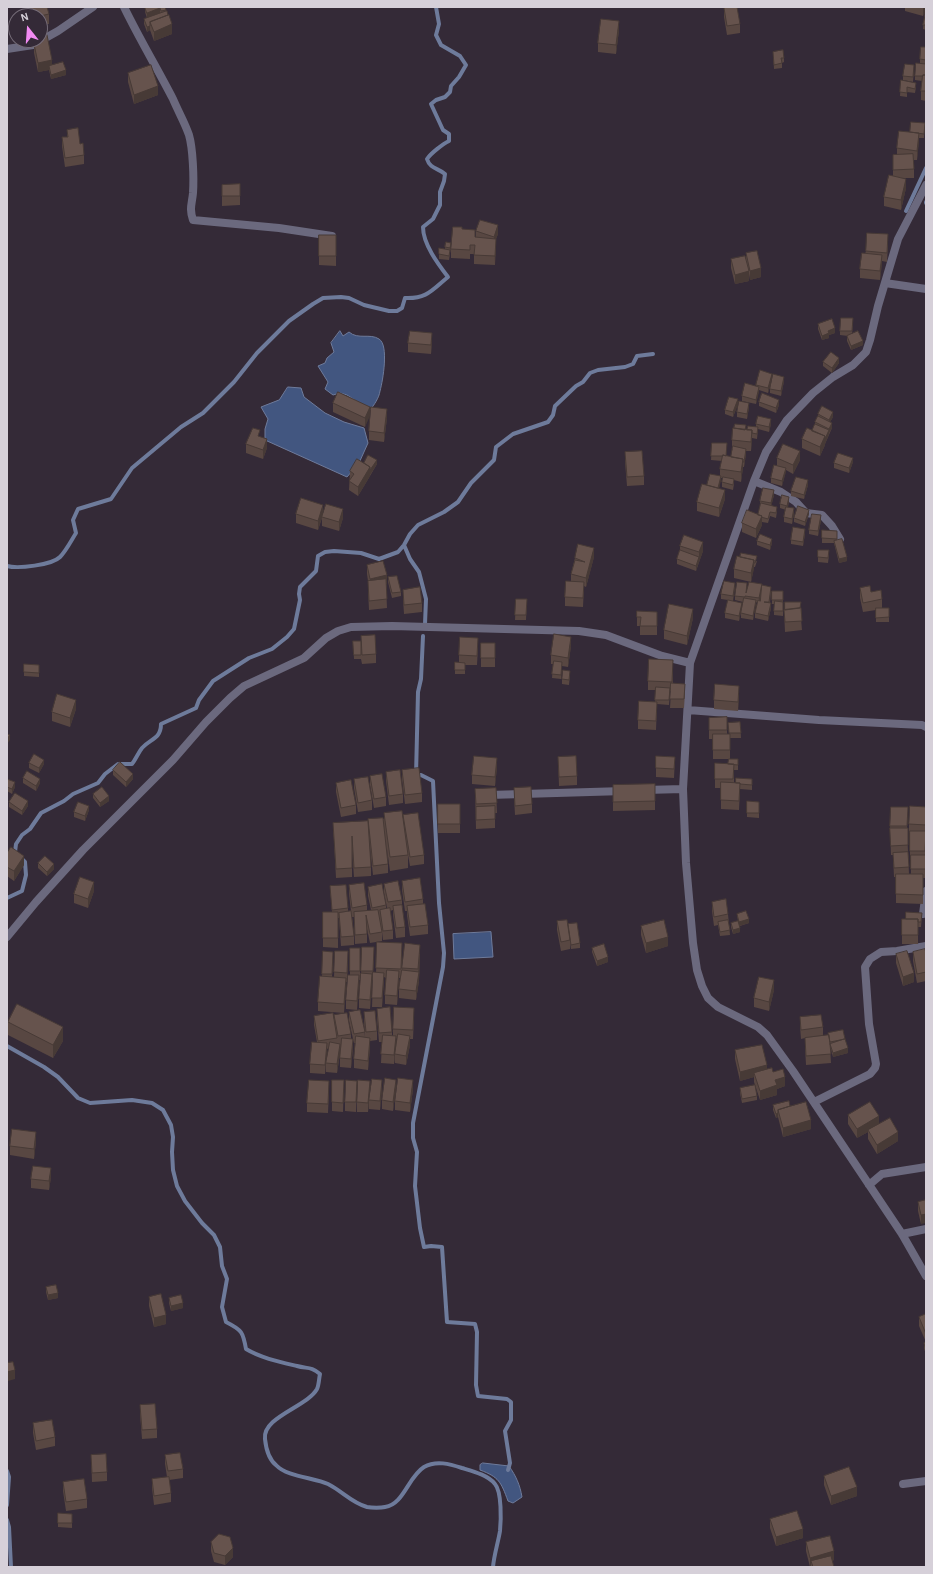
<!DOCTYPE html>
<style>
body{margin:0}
#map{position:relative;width:933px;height:1574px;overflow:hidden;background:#342a37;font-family:"Alegreya Sans",sans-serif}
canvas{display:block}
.frame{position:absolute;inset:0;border:8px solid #d6d0d9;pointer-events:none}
.north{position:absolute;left:8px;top:8px;width:40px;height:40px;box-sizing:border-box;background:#342a37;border:1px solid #756c78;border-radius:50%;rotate:343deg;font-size:11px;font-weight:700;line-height:16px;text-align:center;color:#d6d0d9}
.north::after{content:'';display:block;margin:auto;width:14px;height:18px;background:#f28af2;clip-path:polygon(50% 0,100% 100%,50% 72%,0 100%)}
</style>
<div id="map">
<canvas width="933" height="1574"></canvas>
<div class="frame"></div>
<div class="north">N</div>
</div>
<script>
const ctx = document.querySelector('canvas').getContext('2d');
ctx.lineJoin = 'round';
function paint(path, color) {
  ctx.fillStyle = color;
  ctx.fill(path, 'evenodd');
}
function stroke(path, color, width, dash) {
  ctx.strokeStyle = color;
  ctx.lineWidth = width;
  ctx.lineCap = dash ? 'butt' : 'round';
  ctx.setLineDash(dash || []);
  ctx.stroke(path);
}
const water = new Path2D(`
 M340,331L343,336L349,332C358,340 370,333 379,339C389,345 383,380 380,391C379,398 374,405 370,410L347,395L340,393L333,395L325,389L328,382L318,366L325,363L327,358L334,352L331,343Z
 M288,387L301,388L304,397L325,413L344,422L364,428L368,443L359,463L347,477L265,440V429L268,419L261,407L279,400Z
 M491,932L493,957L454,959L453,934Z
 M483,1463L509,1466C516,1476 520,1485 522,1497L513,1503L508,1501C501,1482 499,1477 480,1470V1465Z`);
paint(water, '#425680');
stroke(water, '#6e7b9b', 1);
stroke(new Path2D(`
 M926,203V202
 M906,211L926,168
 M404,545L410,559L419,572L426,599L425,624
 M7,566C18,569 52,565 60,557C66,551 71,541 76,533L73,520L78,509L111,499L132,468L181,427L203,413L234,382L257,353L289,321L313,304L323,298L341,297L349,298L364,305L389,311H397L402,308L405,298C427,299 432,290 448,277C438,264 423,244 423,227L433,219L440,205V192L444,181L445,174C438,168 430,169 427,159C431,153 443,144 449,141V134L443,130L431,104L436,100L445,97L450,92L451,86L459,77L466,65L460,56L441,45L436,35L439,24L436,7
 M423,636L421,679L418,692L416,776L421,775L433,781L439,903L444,953L443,967L413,1123V1138L417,1152L415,1186L420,1228L424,1247L431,1246L442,1247L447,1322L475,1324L477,1332L476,1385L478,1396L507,1399L511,1402V1420L505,1431L510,1463L508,1470
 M7,898L22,891L26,875L25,862L15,852L16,844L22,835L30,829L41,813L64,801L73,794L98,783L105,774L118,764H132C136,759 138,753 142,748C150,739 161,739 161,724L196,708L199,700L213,681L249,658L272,649L287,637L294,629L300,600L299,594L300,587L316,571L318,556L325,552L334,551L361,553L379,559L398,552L404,545L410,534L418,525L444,512L458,502L471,483L494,460L496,447L513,434L548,422L553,415L555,406L576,386L583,382L590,373L598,370L625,367L633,364L637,356L653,354
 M7,1046L44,1067L58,1077L78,1098L90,1103L132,1100L152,1103L163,1110L171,1125L173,1137L172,1152L173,1170L177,1186L185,1201L202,1223L214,1235L220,1247L222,1266L227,1279L222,1307L226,1322C242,1330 243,1332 246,1349C261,1358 280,1362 297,1366C307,1369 311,1366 320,1374C319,1378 319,1385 317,1389C307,1407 262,1417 265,1439C266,1449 269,1460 277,1466C286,1476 315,1478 328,1484C342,1491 352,1503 367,1507C372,1508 381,1508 385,1507C404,1504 408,1477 424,1467C436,1460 450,1464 462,1468C472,1471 488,1475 495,1484C502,1492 501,1521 500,1531C498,1543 494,1555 493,1567
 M7,1471L9,1477L7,1505
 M7,1520L9,1527L11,1567`), '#6e7b9b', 4);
stroke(new Path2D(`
 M124,7C139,38 157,68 173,99C178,111 185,123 189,135C193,149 194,178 193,193C192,204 189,208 193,220L279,228L332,236
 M7,49L33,45L58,31L93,7
 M926,185L898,239L878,306L870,340L866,352L853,365L833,377L813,393L787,420L766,452L754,481L690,663L683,789L686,863L693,943L697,970L702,986L708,998L718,1007L758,1027L767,1035L793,1071L902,1234L926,1276
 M885,283L926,289
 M754,481L781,492L796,502L806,513L822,515L832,526L840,539
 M688,710L819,720L922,725L926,727
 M645,790L683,789
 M489,795L624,791
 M923,914L926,891
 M7,937L36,902L83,850L173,760L206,722L230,698L244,686L304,658L326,638L338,631L351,627L392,626L579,631L606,635L662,656L690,663
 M814,1102L870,1074L875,1068L876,1064L869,1024L865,967L870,959L881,952L897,951L926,946
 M869,1185L882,1174L926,1167
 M902,1234L926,1229
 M903,1484L926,1481`), '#6b697e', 8);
paint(new Path2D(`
 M30,7H47L49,14V24L40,25V16H31Z
 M145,7H165L172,34L154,41L150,30L147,32L144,24V19L160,13L147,18L145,12Z
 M905,7H926V30L923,29L925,10L923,16L905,11Z
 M724,8L740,24V33L727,35L724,17Z
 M619,30L616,54L598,52V43Z
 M39,40H40L52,65L66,75L51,79L49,70L38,72L34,53V44L39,43Z
 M926,47V101L921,100V91L922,81L915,80V76L920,64V59Z
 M773,52L784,58V62L782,63V68L774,69Z
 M914,69L913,82L903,80V76Z
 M128,73L158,95L134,104L128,82Z
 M901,80L916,87L915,93L907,92V97L900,96Z
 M925,123L924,138H919L917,160H914V178H904L906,188L901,210L884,206V197L893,176V155H897V148L910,132Z
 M67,130L80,144L84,155V164L65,167L62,146V137H67Z
 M240,184V205L222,206V185Z
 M462,229L475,237L476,238V231L498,234L496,239L495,265L474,264V254H470V259L451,258V249Z
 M319,235H336V266L319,265Z
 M888,244L887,262L882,261L880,280L860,278V269L866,251Z
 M445,247H451L449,260L439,259V254L445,249Z
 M746,253L761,277L750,280L749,274V281L735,284L731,268V259H746Z
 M853,323L852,334L863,345L851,350L847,341V336H848L840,335V331Z
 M818,324L835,333L829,335V338L822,340L818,329Z
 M432,342L431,354L408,352V343Z
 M823,362L839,363L832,373L823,366Z
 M784,381L781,396L770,393V389L771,383L768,393L759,390L756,404L742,401V396L756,386V385Z
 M759,402L779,405L776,413L759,406Z
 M333,403L370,407L365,427L333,412Z
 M738,404L733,417L725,414V410Z
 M749,407L747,419L737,417V412Z
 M818,414L833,417L830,422L832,428L825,444V445L820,456L802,448V439L812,431L815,424V422L818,416Z
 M387,418L384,442L369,440V431Z
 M756,424H771L769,432L758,429L757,439L752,438L751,451H746V454L744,467H743L741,482L734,480V484L733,490L722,487V482L723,478H721L719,488L725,499L719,517L697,511V502L707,485L720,476V469L722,461L711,460L712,443L726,456L731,457L733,449H732V440L746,430H747L756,427Z
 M260,437L267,448L263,459L246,453V444Z
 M625,452L644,476V485L627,486L625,462Z
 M777,458L800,460L793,474L786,470L782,486L771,483V478L777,466Z
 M853,462L849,473L834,468V463Z
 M364,463L377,464L370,476L358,496L349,490L350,471Z
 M808,485L804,499L791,496V491Z
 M774,495L771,506L777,511L776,518L770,516L768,523L762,522V525L756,538L742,532V523L758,515L760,506V501Z
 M789,501L788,507L794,513L792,524L784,522V517L786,510L780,508V504Z
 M323,513L343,518L339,531L322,526V518L318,530L296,523V514Z
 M809,514L805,526L794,522V518Z
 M821,520L818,536L809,534V530Z
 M822,530L837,531V540L847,561L839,563L834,543H822Z
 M805,534L803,546L791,544V540Z
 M757,541L772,543L770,550L757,545Z
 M680,546L703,551L696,571L677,564V559L680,550Z
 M829,555L828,563L818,562V557Z
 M594,557L586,587L584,586L583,607L565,606V597L571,581V574L575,558Z
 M757,561L755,567H754L751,582L734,578V569Z
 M367,565L387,584H386L387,608L369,610L368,590V581L367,574Z
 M388,577L401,592V596L392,598L388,582Z
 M735,587L733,601L742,607L739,621L725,618V613L728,600L721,599V594Z
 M762,588L771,591L770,603L771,608L768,621L755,618V613L757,603L756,602L753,620L741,618V613L743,602L735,600V596L747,590Z
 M860,588L871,592L882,599V608H889V622H876V610L863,612L860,598Z
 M403,590L422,603V612L404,614L403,599Z
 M772,591H783V616L774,615V604H772Z
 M516,599H527L526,620H515Z
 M800,608L802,630L785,632L784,610Z
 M637,611L657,621V635H640V626H637Z
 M693,618L687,645L664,639V630Z
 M353,641L376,654V663L362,664L361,659H354Z
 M481,643L495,652V667H481Z
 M571,646L568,667L562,666L561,679L552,678L553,664H551V655Z
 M478,647L477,665H465V674H455V662L459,663V655Z
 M24,664L39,665V677L24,676Z
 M673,669V683L685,693L684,708H670L671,691H670L669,705L657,704L656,730L638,729V720L655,702L656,690H648V681Z
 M570,675L569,685L562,684V679Z
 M739,695L738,711L714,709V700Z
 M76,709L70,727L52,721V712Z
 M727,717V734H729L740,722L741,738H730V759H738V770H734V783H752V790L740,789L739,810L721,809V788H715V779L728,764L729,759H713V739H709V718Z
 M656,756L675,757L674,778L656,777Z
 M558,757L577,776V785L559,786Z
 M29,763L44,764L39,773L29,768Z
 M497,767L495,786L472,784V775Z
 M113,770L133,779L126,787L113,775Z
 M402,770L422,793V802L405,804L402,779Z
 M386,772L403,794V803L389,805L386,781Z
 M370,776L386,797V806L374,808L370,785Z
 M23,778L40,783L36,791L23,783Z
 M7,779L15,787L12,794L7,791Z
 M354,779L372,800V810L358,812L354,788Z
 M336,783L356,805V814L341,817L336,792Z
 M655,784V810L613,811V785Z
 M496,788L497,813H495V828L476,829L475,789Z
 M514,788L532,804V813L515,815L514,797Z
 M93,794L109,801L100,807L93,798Z
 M747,801L759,802V818L747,817Z
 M9,802L28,806L22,815L9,807Z
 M438,804H460V833H438Z
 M908,807L907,828L908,852L909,874H911V860H910V833H909V824L926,807V878H923V904L896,903V877H894L893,855H891L890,826Z
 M89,810L85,821L74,817V812Z
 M384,813L403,822V815L424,855V864L410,866L408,855V868L390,871L387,849L388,864V873L373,875L368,830L371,867V876L354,877L352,850V877L336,878L333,823L368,828V819H384Z
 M7,853L24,865L14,881L7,876Z
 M38,863L54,869L47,876L38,868Z
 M402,881L423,899V904L428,925V934L410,936L407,915V911H405L402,890Z
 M384,884L402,900V905L405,927V937L396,938L393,915V910L390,911L393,930V939L383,940L382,932V941L370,943L367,929V943L355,944L354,917H352L354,936V945L341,946L339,918H338V948L323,947V912H332L330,886L348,908V912L351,911L349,894V885L367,905V911L371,910L368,896V887L386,905V909L387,908L384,893Z
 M94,891L88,908L74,903V894Z
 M712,902L728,914L730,935L720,936L718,925L714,926L712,911Z
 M922,913L921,927H918V944H902V919H906Z
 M737,914L749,923L740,926V932L733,934L731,927V923L738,921Z
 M557,921L568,927L580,943V948L571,949L570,943V949L561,951L557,930Z
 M641,926L668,946L646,953L641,935Z
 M377,942L402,952V970L405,943L420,954L419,981L416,1000L399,998V989L400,978H399L397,1005L385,1004V995L386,978L384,977L382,1007H372L373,980H372L370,1009L359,1008V999L361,974L362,947H374L373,972L376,973Z
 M350,948H360V980H359L357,1010L346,1009V1000L350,975Z
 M592,948L608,962L597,966L592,952Z
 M323,951L333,961L332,977H334L335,951L348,960L347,982H346L344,1013L318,1011V1002L322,976Z
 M913,952L926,954V981L917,983L913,961Z
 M896,954L914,982L903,986L896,963Z
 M774,990L769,1011L754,1007V998Z
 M377,1009L392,1032V1036H393V1029L414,1017L413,1039H410V1045L406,1065L395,1063V1057L394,1064L381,1063L382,1042H379L377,1018ZM396,1038L397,1039L395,1050L396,1046Z
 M349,1012L365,1032V1037L364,1021V1012L377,1031V1040L370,1041V1047L368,1070L354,1068V1059L356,1043H354L353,1040V1048L351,1068L340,1067V1054L337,1073L326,1072V1063L329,1048L327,1049L325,1074L310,1073V1064L317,1042L314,1025V1016L334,1021V1015L351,1034V1039H353L349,1021Z
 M800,1017L823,1027V1036L828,1035V1033L843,1030L848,1053L833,1057L830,1046L831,1063L806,1065L805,1047V1038L801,1039L800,1026Z
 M8,1022L63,1041L53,1058L8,1035Z
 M735,1050L767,1069L773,1072L785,1086L777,1089V1095L760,1100L754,1082V1077L740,1081L735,1059Z
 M332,1080H344L343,1112L332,1111Z
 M740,1088L757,1096V1100L742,1103L740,1093Z
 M382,1089L380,1110L369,1109V1100Z
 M396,1089L393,1111L382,1109V1100Z
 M413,1089L410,1112L395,1110V1101Z
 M329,1090L328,1113L307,1112V1103Z
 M357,1090L356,1112L345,1111V1102Z
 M370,1090L368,1112H357V1102Z
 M773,1105L790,1106L811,1129L783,1137L778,1117L776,1118L773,1110Z
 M848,1115L879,1124L898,1141L877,1154L868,1139V1132L857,1138L848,1124Z
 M36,1141L34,1159L10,1155V1146Z
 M51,1177L49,1190L31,1188V1179Z
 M926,1200L921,1224L918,1211V1202Z
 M46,1287L58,1298L48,1300L46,1292Z
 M149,1297L166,1324L154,1327L149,1306Z
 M169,1298L183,1308L171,1311L169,1303Z
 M926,1314V1355L924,1348V1343L926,1342L919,1326V1317Z
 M140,1405L157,1429V1438L142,1439L140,1414Z
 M33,1423L55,1437V1446L36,1450L33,1433Z
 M91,1455L107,1472V1481L92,1482Z
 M165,1455L183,1469V1478L169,1480L171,1493V1502L154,1505L152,1488V1479L167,1477L165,1464Z
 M824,1476L857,1496L831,1505L824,1485Z
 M63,1482L87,1499V1508L66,1511L63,1491Z
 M72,1514V1528L58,1527V1523Z
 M770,1519L803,1538L776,1546L770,1528Z
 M211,1542L233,1557L225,1565L214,1562L211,1551Z
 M806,1542L834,1560L832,1561L834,1567H810L806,1551Z`), '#584742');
paint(new Path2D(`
 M923,7H926V8L923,16Z
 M160,8V13L147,18V13Z
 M619,21V30L616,54V45Z
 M172,24V34L154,41V32Z
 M150,26V30L147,32V27Z
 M52,60V69L49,66V70L38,72V63Z
 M66,70V75L51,79V75Z
 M158,86V95L134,104V95Z
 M919,133V142L917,160V151Z
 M906,179V188L901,210V200Z
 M498,225V234L496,239L495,265L494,237Z
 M882,255V264L880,280V271Z
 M761,268V277L750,280V271Z
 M749,271V281L735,284V275Z
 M835,328V333L829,335V338L822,340V336L828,331Z
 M432,333V342L431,354V345Z
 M863,341V345L851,350V346Z
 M839,358V363L832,373V368Z
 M772,374V379L768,393V388Z
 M784,377V381L781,396V391Z
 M759,387V392L756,404V400Z
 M738,399V404L733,417V412Z
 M779,400V405L776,413V408Z
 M749,403V407L747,419V414Z
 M370,407V416L365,427V418Z
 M387,409V418L384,442V433Z
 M833,412V417L829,424V420Z
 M771,419V424L769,432V427Z
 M832,423V428L829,433V429Z
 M752,430V439L751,451V442Z
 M829,430V434L825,444V439Z
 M825,436V445L820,456V447Z
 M267,439V448L263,459V450Z
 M746,449V454L744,467V462Z
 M800,451V460L793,474V465Z
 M853,458V462L849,473V468Z
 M743,459V468L741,482V472Z
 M377,460V464L370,475V470Z
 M370,467V476L358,496V487Z
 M786,468V472L782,486V481Z
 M721,476V480L718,494V489Z
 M808,480V485L804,499V495Z
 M725,490V499L719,517V508Z
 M774,490V495L771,508V503Z
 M789,497V501L787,510V506Z
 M323,505V514L318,530V521Z
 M794,508V513L792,524V519Z
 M343,509V518L339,531V522Z
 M809,510V514L805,526V522Z
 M821,515V520L818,536V531Z
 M762,516V525L756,538V529Z
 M805,529V534L803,546V542Z
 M772,539V543L770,550V545Z
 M703,542V551L699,562V552Z
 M594,548V557L586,587V578Z
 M699,557V562L696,571V566Z
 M847,557V561L839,563V559Z
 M754,560V569L751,582V573Z
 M387,575V584L370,588V579Z
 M735,583V587L733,601V596Z
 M762,584V589L759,603V598Z
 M756,600V605L753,620V616Z
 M742,603V607L739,621V616Z
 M771,603V608L768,621V616Z
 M693,609V618L687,645V636Z
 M571,637V646L568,667V658Z
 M739,686V695L738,711V702Z
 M76,700V709L70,727V718Z
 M10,735V740L7,744V739Z
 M497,758V767L495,786V777Z
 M44,760V764L39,773V768Z
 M133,774V779L126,787V782Z
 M40,779V783L36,791V786Z
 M15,782V787L12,794V789Z
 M109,796V801L100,807V803Z
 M28,801V806L22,815V811Z
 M89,806V810L85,821V816Z
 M24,856V865L14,881V871Z
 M54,864V869L47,876V872Z
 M94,882V891L88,908V899Z
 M749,919V923L739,926V922Z
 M740,928V932L733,934V930Z
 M668,937V946L646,953V943Z
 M420,945L419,981L416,1000V991L418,974Z
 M608,957V962L597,966V961Z
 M399,971V980L397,1005V996Z
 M384,973V982L382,1007V998Z
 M914,973V982L903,986V977Z
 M372,974V984L370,1009V1000Z
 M359,975V984L357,1010V1001Z
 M346,978V987L344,1013V1004Z
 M774,980V990L769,1011V1002Z
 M63,1027V1041L53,1058V1045Z
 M396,1036V1046L394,1064V1055Z
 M410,1036V1045L406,1065V1056Z
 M370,1038V1047L368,1070V1061Z
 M353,1039V1048L351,1068V1059Z
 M327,1043V1052L325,1074V1065Z
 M340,1044V1053L337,1073V1064Z
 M848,1048V1053L833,1057V1053Z
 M767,1065V1074L754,1073V1077L740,1081V1072Z
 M785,1077V1086L777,1089V1095L760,1100V1091L775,1080Z
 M382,1080V1089L380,1110V1101Z
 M396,1080V1089L393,1111V1102Z
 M413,1080V1089L410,1112V1103Z
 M370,1081V1090L368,1112V1103Z
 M778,1113V1117L776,1118V1114Z
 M879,1116V1125L868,1130V1132L857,1138V1129Z
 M811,1120V1129L783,1137V1128Z
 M36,1132V1141L34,1159V1149Z
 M898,1132V1141L877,1154V1145Z
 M51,1168V1177L49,1190V1181Z
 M926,1214V1223L921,1224V1215Z
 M58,1293V1298L48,1300V1295Z
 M183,1303V1308L171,1311V1306Z
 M166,1315V1324L154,1327V1318Z
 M15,1370V1379L8,1381V1388L7,1389V1372Z
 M857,1487V1496L831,1505V1496Z
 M803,1529V1538L776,1546V1537Z
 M233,1548V1557L225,1565V1556Z
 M834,1551V1560L813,1566L811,1561V1566L810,1567V1558Z`), '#473a36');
const building = new Path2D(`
 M31,7H47L49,14L40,16H32Z
 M145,7H165L166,10L161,11L160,8L147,13Z
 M733,7H737L740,24L727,26L724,8Z
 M926,7V14H925Z
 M167,11L168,15L150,22V26L147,27L144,19Z
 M169,15L172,24L154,32L150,22Z
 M925,17H926V25H923Z
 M601,19L619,21L616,45L598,43Z
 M47,35L52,60L38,63L34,44L40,42L39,40H40V37Z
 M921,47H926V60L920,59Z
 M783,50L784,58H781L782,63L774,65L773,52Z
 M63,62L66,70L51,75L49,66Z
 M916,63L926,64V75H923V76H915Z
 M905,64L914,65L913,77L903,76Z
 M151,65L158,86L134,95L128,73Z
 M923,75H926V91H921Z
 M901,80L916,83L915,89L907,87V93L900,92Z
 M911,122L925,123L924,134L910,132Z
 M78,128L80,144L83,143L84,155L65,158L62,137H68L67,130Z
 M899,131L919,133L917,151L897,148Z
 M913,154L914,169L893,170V155Z
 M889,175L906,179L901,200L884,197Z
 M240,184V196H222V185Z
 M480,220L498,225L494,237L476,231Z
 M453,227H462V229L475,230V237L496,239L495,256L474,255L475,245H470V250L451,249Z
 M867,233L888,234L887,253L866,251Z
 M319,235H336V256H319Z
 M446,242L451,243L450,248L445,247Z
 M439,248L450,250L449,256L439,254Z
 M757,251L761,268L750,271L746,253Z
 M862,253L882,255L880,271L860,269Z
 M745,256L749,271L735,275L731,259Z
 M841,318H853L852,331H840Z
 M832,319L835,328L828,331L829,333L822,336L818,324Z
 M410,331L432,333L431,345L408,343Z
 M858,331L863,341L851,346L847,336Z
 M831,352L839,358L832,368L823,362Z
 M760,370L772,374L768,388L756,385Z
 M773,374L784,377L781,391L770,389Z
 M745,383L759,387L756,400L742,396Z
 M338,392L370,407L365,418L333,403Z
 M762,393L779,400L776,408L759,402Z
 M729,397L738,399L733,412L725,410Z
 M739,401L749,403L747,414L737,412Z
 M822,406L833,412L829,420L818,414Z
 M371,407L387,409L384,433L369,431Z
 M758,416L771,419L769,427L756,424Z
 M818,416L832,423L829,429L815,422Z
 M735,424L746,425L745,430L734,428Z
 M815,424L829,430L825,439V436L812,431Z
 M748,426L758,427L757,434L752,433V430H747Z
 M253,428L260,430L258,436L267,439L263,450L246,444Z
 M733,428L752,430L751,442L732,440Z
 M807,428L825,436L820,447L802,439Z
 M712,443H727L726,456L723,455V456H711Z
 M783,444L800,451L793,465L777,458Z
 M733,446L746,449L744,462H743V459L731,457Z
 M642,451L644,476L627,477L625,452Z
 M838,453L853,458L849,468L834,463Z
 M368,455L377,460L370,470V467L364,463Z
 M723,455L743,459L741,472L720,469Z
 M357,459L370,467L358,487L349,481L354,474L350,471Z
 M774,465L786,468L782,481L771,478Z
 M710,474L721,476L718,488L707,485Z
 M723,477L734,479L733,485L722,482Z
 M796,477L808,480L804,495L791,491Z
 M702,484L725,490L719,508L697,502Z
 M763,488L774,490L771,503L760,501Z
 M782,495L789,497L787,506L780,504Z
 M301,498L323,505L318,521L296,514Z
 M761,503L777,507L776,513L770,512L768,519L761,517L762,516L758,515Z
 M326,504L343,509L339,522L322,517Z
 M798,506L809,510L805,522L794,518Z
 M786,507L794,508L792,519L784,517Z
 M747,510L762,516L756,529L742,523Z
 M812,514L821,515L818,531L809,530Z
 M793,527L805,529L803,542L791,540Z
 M822,530L837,531V539L822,538Z
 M760,534L772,539L770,545L757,541Z
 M684,535L703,542L699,552L680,546Z
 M842,539L847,557L839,559L834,541Z
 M578,544L594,548L586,578L571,574L575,560L585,562L575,558Z
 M680,550L699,557L696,566L677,559Z
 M818,550H829L828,558L818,557Z
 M741,553L757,556L755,563H754V560L740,557Z
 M737,556L754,560L751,573L734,569Z
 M383,561L387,575L370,579L367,565Z
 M397,576L401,592L392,593L388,577Z
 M386,579L387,599L369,601L368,581Z
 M566,581L584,582L583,598L565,597Z
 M724,581L735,583L733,596L721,594Z
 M737,582L747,583L746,593L749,582L762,584L759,598L745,596V597L735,596Z
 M762,585L771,587L769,602H764L771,603L768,616L755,613L758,600L760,601Z
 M870,586L871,592L881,590L882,599L863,603L860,588Z
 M420,587L422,603L404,605L403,590Z
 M772,591H783V600H772Z
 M744,598L756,600L753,616L741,613Z
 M516,599H527L526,615H515Z
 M728,600L742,603L739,616L725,613Z
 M775,601L783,602V611H774Z
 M785,602H801L800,608L785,610Z
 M669,604L693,609L687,636L664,630Z
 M801,608L802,621L785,622L784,610Z
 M876,608H889V617L876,618Z
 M637,611L657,612V626H640L641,617H637Z
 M554,634L571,637L568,658L551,655Z
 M375,635L376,654L362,655L361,636Z
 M460,637L478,638L477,656L459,655Z
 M353,641H361V655H354Z
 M481,643H495V658H481Z
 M649,659L673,660L672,682L648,681Z
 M554,661L562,662L561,675L552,674Z
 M455,662L465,663V670H455Z
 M24,664L39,665V673L24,672Z
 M563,670L570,671L569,680L562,679Z
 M671,683L685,684L684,699H670Z
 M715,684L739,686L738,702L714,700Z
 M656,687L670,688L669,700H655Z
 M57,694L76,700L70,718L52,712Z
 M639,701L657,702L656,721L638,720Z
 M727,717V730H709V718Z
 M740,722L741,733H729L728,723Z
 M7,734L10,735L7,739Z
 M713,734H730V750H713Z
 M34,754L44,760L39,768L29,763Z
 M474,756L497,758L495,777L472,775Z
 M576,756L577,776L559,777L558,757Z
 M656,756L675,757L674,769L656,768Z
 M729,759H738V765L728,764Z
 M120,762L133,774L126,782L113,770Z
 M715,763L734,764L733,779H715Z
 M419,768L422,793L405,795L402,770Z
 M400,770L403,794L389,796L386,772Z
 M27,771L40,779L36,786L23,778Z
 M382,774L386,797L374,799L370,776Z
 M368,777L372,800L358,803L354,779Z
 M736,778L752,779V785L740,784V783H736Z
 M7,779L15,782L12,789L7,787Z
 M351,780L356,805L341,808L336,783Z
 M721,782L740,783L739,801L721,800Z
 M655,784V801L613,802V785Z
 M102,787L109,796L100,803L93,794Z
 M531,787L532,804L515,806L514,788Z
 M496,788L497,803L476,804L475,789Z
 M15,793L28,801L22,811L9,802Z
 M747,801L759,802V813H747Z
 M78,802L89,806L85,816L74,812Z
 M438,804H460V824H438Z
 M495,806V819L476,820V807Z
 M910,806L926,807V825L909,824Z
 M891,807H908L907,826H890Z
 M402,811L408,855L390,857L384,813Z
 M418,813L424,855L410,857L403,815Z
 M383,818L388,864L373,866L368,819Z
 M368,821L371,867L354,868L352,836V868L336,869L333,823Z
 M890,828H908V845L891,846Z
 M910,831H926L925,851H910Z
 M11,847L24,856L14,871L7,867V853Z
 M908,852L909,867L894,868L893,853Z
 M911,855H926V869H911Z
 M45,856L54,864L47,872L38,863Z
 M896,874H923V895L896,894Z
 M80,877L94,882L88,899L74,894Z
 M420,878L423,899L405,902L402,881Z
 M398,881L402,900L388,902L384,884Z
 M364,883L367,905L352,908L349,885Z
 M382,884L386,905L372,908L368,887Z
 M346,885L348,908L332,910L330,886Z
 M726,899L728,914L714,917L712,902Z
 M425,904L428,925L410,927L407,906Z
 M402,905L405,927L396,928L393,906Z
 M390,908L393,930L383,931L380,910Z
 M378,910L382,932L370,934L366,915L367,934L355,935L354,912Z
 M351,911L354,936L341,937L339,913Z
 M746,911L749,919L739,922L737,914Z
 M323,912H338V938H323Z
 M906,912L922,913L921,922H918V919H906Z
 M902,919H918V935H902Z
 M567,920L570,940L561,942L557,921Z
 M664,920L668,937L646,943L641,926Z
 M728,920L730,930L720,932L718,922Z
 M738,921L740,928L733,930L731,923Z
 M577,923L580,943L571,945L568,924Z
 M377,942L402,943L401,969L376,968Z
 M405,943L420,945L418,969L402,968Z
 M604,944L608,957L597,961L592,948Z
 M362,947H374L373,971H361Z
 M350,948H360V971H350Z
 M925,949L926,954V972L917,974L913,952Z
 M323,951L333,952L332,974H322Z
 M335,951H348L347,973L334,972Z
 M907,951L914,973L903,977L896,954Z
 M387,970L399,971L397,996L385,995Z
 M402,970L419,972L416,991L399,989Z
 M373,972L384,973L382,998H372Z
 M361,973L372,974L370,1000L359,999Z
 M348,975H359L357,1001L346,1000Z
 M320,976L346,978L344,1004L318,1002Z
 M759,977L774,980L769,1002L754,998Z
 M17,1004L63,1027L53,1045L8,1022Z
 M390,1007L392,1032L379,1033L377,1009Z
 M394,1007L414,1008L413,1030L393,1029Z
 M360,1010L365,1032L354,1034L349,1012Z
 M375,1011L377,1031L366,1032L364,1012Z
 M333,1013L337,1038L318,1041L314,1016Z
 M347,1013L351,1034L338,1036L334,1015Z
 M821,1015L823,1027L801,1030L800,1017Z
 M843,1030L845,1039L830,1042L828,1033Z
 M398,1034L410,1036L406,1056L395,1054Z
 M383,1035L396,1036L394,1055L381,1054Z
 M829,1035L831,1054L806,1056L805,1038Z
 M356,1036L370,1038L368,1061L354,1059Z
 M342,1038L353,1039L351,1059L340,1058Z
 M845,1039L848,1048L833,1053L830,1044Z
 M312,1042L327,1043L325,1065L310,1064Z
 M330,1042L340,1044L337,1064L326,1063Z
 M762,1045L767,1065L740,1072L735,1050Z
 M772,1068L773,1072L783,1069L785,1077L775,1080L777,1085L760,1091L754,1073Z
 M385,1078L396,1080L393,1102L382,1100Z
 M398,1078L413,1080L410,1103L395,1101Z
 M372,1079L382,1080L380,1101L369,1100Z
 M309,1080L329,1081L328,1104L307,1103Z
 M332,1080H344L343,1103L332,1102Z
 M346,1080L357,1081L356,1102H345Z
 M358,1080L370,1081L368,1103L357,1102Z
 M755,1085L757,1096L742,1099L740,1088Z
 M789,1101L790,1106L778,1110V1113L776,1114L773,1105Z
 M806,1102L811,1120L783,1128L778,1110Z
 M870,1102L879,1116L857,1129L848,1115Z
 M890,1118L898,1132L877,1145L868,1130Z
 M12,1129L36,1132L34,1149L10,1146Z
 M33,1166L51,1168L49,1181L31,1179Z
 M926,1200V1214L921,1215L918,1202Z
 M56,1285L58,1293L48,1295L46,1287Z
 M161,1294L166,1315L154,1318L149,1297Z
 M181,1295L183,1303L171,1306L169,1298Z
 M926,1314V1334L919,1317Z
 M926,1342V1351L924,1343Z
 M13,1362L15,1370L7,1372V1363Z
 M155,1404L157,1429L142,1430L140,1405Z
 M52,1420L55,1437L36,1441L33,1423Z
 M180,1453L183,1469L168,1471L165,1455Z
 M106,1454L107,1472L92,1473L91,1455Z
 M849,1467L857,1487L831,1496L824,1476Z
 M169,1477L171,1493L154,1496L152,1479Z
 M84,1479L87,1499L66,1502L63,1482Z
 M797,1511L803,1529L776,1537L770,1519Z
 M58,1513L72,1514V1523H58Z
 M219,1534L230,1537L233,1548L225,1556L214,1553L211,1542Z
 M830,1536L834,1551L810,1558L806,1542Z
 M831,1556L834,1567H813L811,1561Z`);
paint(building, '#66534d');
stroke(building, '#473a36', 1);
</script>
